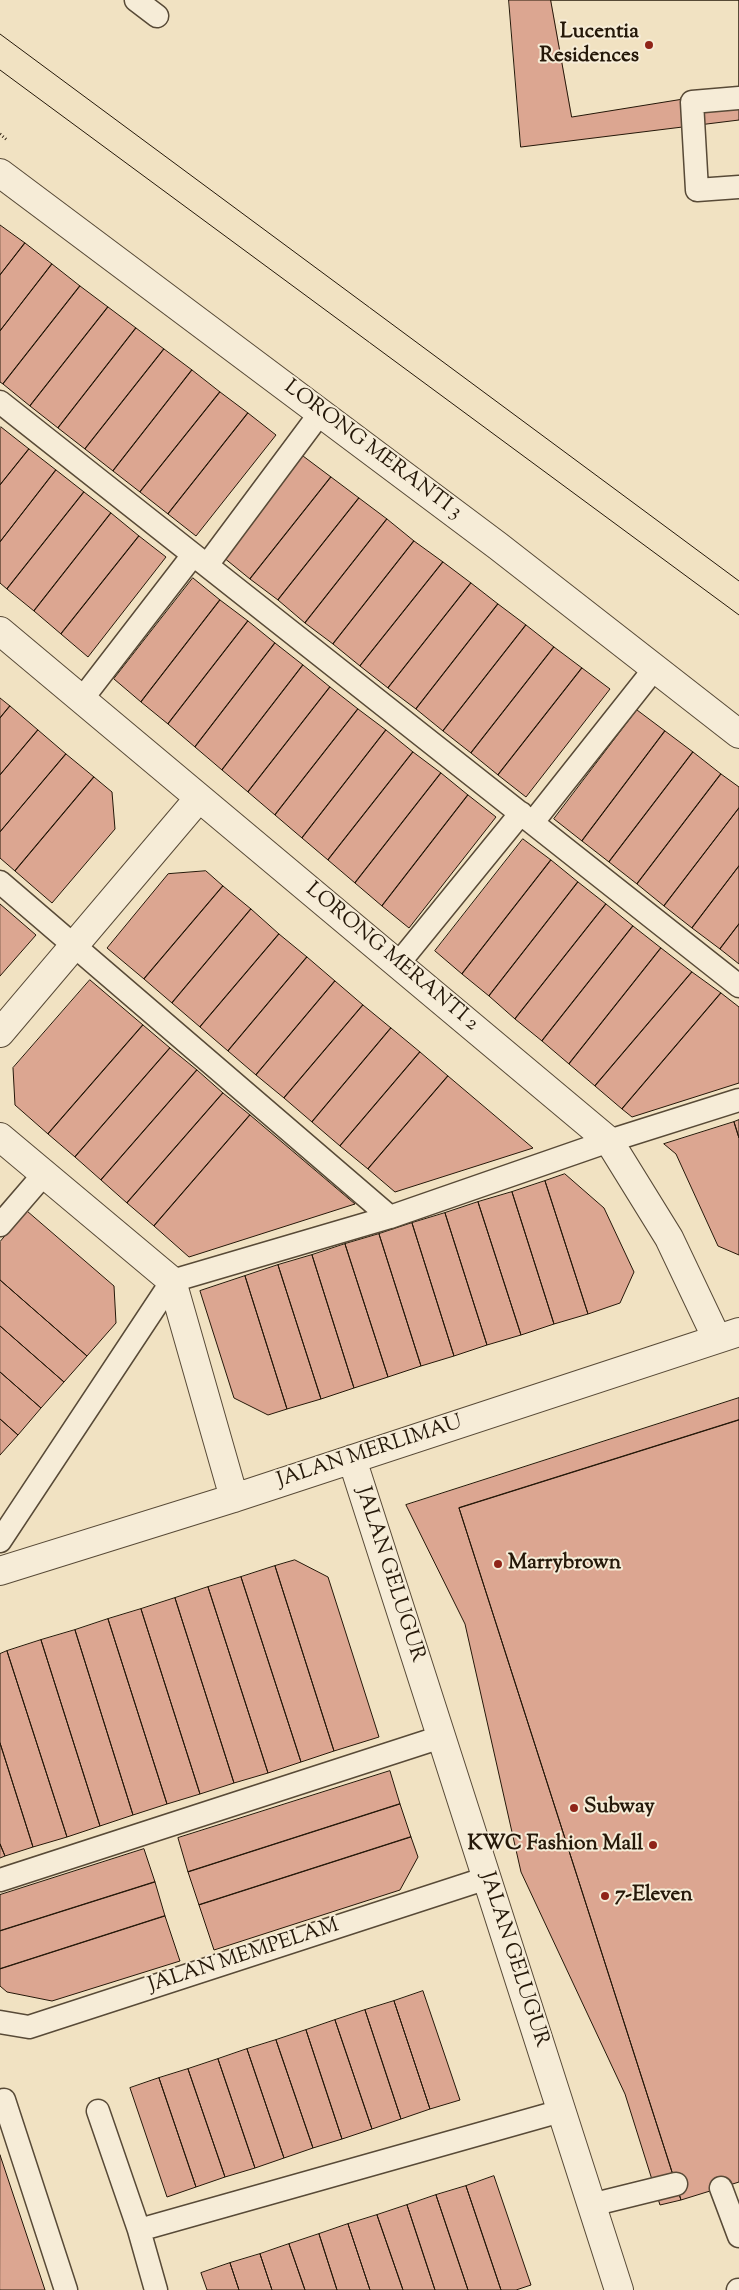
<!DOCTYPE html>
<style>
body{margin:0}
canvas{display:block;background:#f1e2c2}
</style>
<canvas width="739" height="2290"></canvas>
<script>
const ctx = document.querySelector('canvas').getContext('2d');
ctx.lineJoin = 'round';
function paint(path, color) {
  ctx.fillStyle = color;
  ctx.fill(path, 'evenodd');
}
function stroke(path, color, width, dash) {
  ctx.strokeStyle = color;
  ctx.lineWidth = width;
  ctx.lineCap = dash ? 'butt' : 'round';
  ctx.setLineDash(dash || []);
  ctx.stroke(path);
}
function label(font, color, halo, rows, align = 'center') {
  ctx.font = font + ' "Sorts Mill Goudy",serif';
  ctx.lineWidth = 4;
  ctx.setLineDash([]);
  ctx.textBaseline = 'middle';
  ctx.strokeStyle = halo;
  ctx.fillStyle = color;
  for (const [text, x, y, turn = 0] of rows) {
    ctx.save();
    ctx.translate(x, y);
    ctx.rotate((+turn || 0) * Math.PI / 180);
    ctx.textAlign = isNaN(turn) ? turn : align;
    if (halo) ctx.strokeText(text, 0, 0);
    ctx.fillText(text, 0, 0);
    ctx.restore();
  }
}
const building = new Path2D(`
 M509,0H739V120L521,147Z
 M551,0H739V90L572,117Z
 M0,225L25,243L0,275Z
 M25,243L52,264L0,331V275Z
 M52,264L80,286L3,384L0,382V331Z
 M80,286L108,307L30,406L3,384Z
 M108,307L136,328L58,428L30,406Z
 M136,328L164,349L85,449L58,428Z
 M164,349L192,370L113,471L85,449Z
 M192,370L220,392L140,492L113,471Z
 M220,392L248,413L168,514L140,492Z
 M248,413L276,435L196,536L168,514Z
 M1,427L29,449L0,485V428Z
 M29,449L56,470L0,542V485Z
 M303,456L331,477L250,579L223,557Z
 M56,470L84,492L7,589L0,583V542Z
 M331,477L359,498L278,600L250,579Z
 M84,492L111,513L34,611L7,589Z
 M359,498L387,519L305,623L278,600Z
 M111,513L139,536L61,634L34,611Z
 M387,519L414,541L333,644L305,623Z
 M139,536L166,557L88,657L61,634Z
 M414,541L443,562L360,666L333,644Z
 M443,562L471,583L388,688L360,666Z
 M193,578L220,600L141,702L114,679Z
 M471,583L498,604L416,709L388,688Z
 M220,600L248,621L168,724L141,702Z
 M498,604L526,625L443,731L416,709Z
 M248,621L275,643L195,747L168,724Z
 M526,625L554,647L471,753L443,731Z
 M275,643L303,665L222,770L195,747Z
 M554,647L582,668L498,775L471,753Z
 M303,665L330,687L248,792L222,770Z
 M582,668L610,689L526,797L498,775Z
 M330,687L358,709L275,815L248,792Z
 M0,698L10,706L0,718Z
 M10,706L38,730L0,775V718Z
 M358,709L386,730L302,838L275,815Z
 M637,710L665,731L582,841L554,819Z
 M38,730L66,754L0,832V775Z
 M386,730L413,752L328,860L302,838Z
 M665,731L693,752L609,862L582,841Z
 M413,752L441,773L355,883L328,860Z
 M693,752L721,774L637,884L609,862Z
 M66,754L94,777L15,871L0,858V832Z
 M441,773L468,795L382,906L355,883Z
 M721,774L739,787V808L664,906L637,884Z
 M94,777L112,792L115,829L52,903L15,871Z
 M468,795L496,817L409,928L382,906Z
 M739,808V866L692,928L664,906Z
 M523,839L551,860L462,974L435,951Z
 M551,860L578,882L489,996L462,974Z
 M739,866V924L720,949L692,928Z
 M206,871L223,886L144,979L107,948L168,874Z
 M578,882L606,904L515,1019L489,996Z
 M223,886L251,909L172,1003L144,979Z
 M0,904L36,935L0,976Z
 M606,904L633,926L542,1041L515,1019Z
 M251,909L279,934L200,1027L172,1003Z
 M739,924V964L720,949Z
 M633,926L661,948L569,1064L542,1041Z
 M279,934L307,957L228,1051L200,1027Z
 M661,948L692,972L595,1086L569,1064Z
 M307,957L335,981L256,1075L228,1051Z
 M692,972L721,993L622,1109L595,1086Z
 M90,980L143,1025L48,1134L15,1105L13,1068Z
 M335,981L363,1005L284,1098L256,1075Z
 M721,993L739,1007V1083L632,1117L622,1109Z
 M363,1005L391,1028L312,1122L284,1098Z
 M143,1025L170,1048L75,1157L48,1134Z
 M391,1028L420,1052L340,1146L312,1122Z
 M170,1048L197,1070L101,1180L75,1157Z
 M420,1052L448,1076L368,1169L340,1146Z
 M197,1070L223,1093L127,1203L101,1180Z
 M448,1076L533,1148L395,1192L368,1169Z
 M223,1093L250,1115L154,1226L127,1203Z
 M250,1115L355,1204L189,1257L154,1226Z
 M739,1120V1138L734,1122Z
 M734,1122L739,1138V1255L718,1246L676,1154L664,1144Z
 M565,1174L604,1208L634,1272L620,1303L588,1314L545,1181Z
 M545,1181L588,1314L554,1324L512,1192Z
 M512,1192L554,1324L521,1335L478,1202Z
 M478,1202L521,1335L487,1345L445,1213Z
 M27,1211L114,1286L116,1323L87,1356L0,1280V1242Z
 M445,1213L487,1345L454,1356L412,1223Z
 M412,1223L454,1356L421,1366L379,1234Z
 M379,1234L421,1366L388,1377L345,1244Z
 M345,1244L388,1377L354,1388L312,1255Z
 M312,1255L354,1388L321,1399L278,1265Z
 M278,1265L321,1399L287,1409L245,1276Z
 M245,1276L287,1409L268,1415L234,1398L200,1291Z
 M0,1280L87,1356L64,1382L0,1326Z
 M0,1326L64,1382L41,1408L0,1372Z
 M0,1372L41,1408L18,1435L0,1419Z
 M739,1398V1420L459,1508L681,2200L660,2205L625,2094L521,1872L465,1624L406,1505Z
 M0,1419L18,1435L0,1455Z
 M739,1420V2182L681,2200L459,1508Z
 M295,1560L328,1577L379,1737L334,1751L275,1566Z
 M275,1566L334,1751L301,1762L241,1577Z
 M241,1577L301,1762L268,1773L208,1587Z
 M208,1587L268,1773L234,1783L175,1598Z
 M175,1598L234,1783L200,1794L141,1609Z
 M141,1609L200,1794L167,1804L108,1619Z
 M108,1619L167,1804L133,1815L75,1630Z
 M75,1630L133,1815L100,1826L41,1640Z
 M41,1640L100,1826L67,1837L7,1651Z
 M7,1651L67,1837L33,1847L0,1743V1654Z
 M0,1743L33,1847L5,1856L0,1844Z
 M390,1771L400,1804L188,1872L178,1838Z
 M400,1804L411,1837L199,1905L188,1872Z
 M411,1837L418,1857L400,1890L214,1950L199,1905Z
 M0,1844L5,1856L0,1858Z
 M144,1849L155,1882L0,1931V1895Z
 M155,1882L165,1916L0,1969V1931Z
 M165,1916L180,1961L52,2001L7,1992L0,1986V1969Z
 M423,1991L460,2100L430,2109L394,2001Z
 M394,2001L430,2109L401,2119L365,2010Z
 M365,2010L401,2119L372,2129L335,2020Z
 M335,2020L372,2129L342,2139L306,2030Z
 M306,2030L342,2139L313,2148L276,2040Z
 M276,2040L313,2148L284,2158L247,2049Z
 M247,2049L284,2158L255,2168L218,2059Z
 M218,2059L255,2168L225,2177L188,2069Z
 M188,2069L225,2177L196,2187L159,2078Z
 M159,2078L196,2187L167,2197L130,2088Z
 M0,2155L45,2290H0Z
 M494,2176L531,2285L516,2290H501L466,2186Z
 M466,2186L501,2290H468L436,2195Z
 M436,2195L468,2290H435L407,2205Z
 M407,2205L435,2290H403L377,2215Z
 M377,2215L403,2290H370L348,2224Z
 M348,2224L370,2290H337L319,2234Z
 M319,2234L337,2290H305L289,2244Z
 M289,2244L305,2290H272L260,2254Z
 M260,2254L272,2290H239L230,2263Z
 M230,2263L239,2290H207L201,2273Z`);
paint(building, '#dca691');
stroke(building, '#251809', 1);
const lane = new Path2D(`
 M136,0L157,16
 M739,98L692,102L697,190L739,187
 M0,402L739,986
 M207,565L321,412
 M82,699L193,555
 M533,822L655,668
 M0,882L390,1217
 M398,964L521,813
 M0,1225L44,1174
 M0,1541L172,1281L390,1217L609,1141L739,1100
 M0,1880L441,1737
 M0,2022L29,2027L487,1878
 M0,2101L4,2100L66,2290
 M98,2111L139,2230L156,2290
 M721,2188L739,2236
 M591,2205L676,2184
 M139,2230L561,2111
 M738,2290H739`);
const street = new Path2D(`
 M0,173L498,546L739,734
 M0,631L609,1141L669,1238L717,1339
 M0,1033L199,798
 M0,1137L172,1281L234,1498
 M352,1459L619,2290
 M0,1571L234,1498L739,1332`);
stroke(lane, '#584a37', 25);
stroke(street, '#584a37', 30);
stroke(new Path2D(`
 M0,134L7,140`), '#251809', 3, [1, 2.5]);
stroke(lane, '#f6ecd7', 22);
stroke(street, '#f6ecd7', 28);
stroke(new Path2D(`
 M0,34L739,581
 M0,70L739,615`), '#251809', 1);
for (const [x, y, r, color] of [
 [649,45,5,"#8f2418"],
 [498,1564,5,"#8f2418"],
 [574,1808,5,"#8f2418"],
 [653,1845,5,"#8f2418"],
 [605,1896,5,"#8f2418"]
]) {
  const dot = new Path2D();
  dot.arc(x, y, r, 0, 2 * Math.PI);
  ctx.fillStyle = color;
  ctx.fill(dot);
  stroke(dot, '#f6ecd7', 2);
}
label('bold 21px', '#251809', '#f6ecd7', [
 ["Lucentia",639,33,"right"],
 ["Residences",639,57,"right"],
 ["Marrybrown",508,1564],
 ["Subway",584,1808],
 ["KWC Fashion Mall",643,1845,"right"],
 ["7-Eleven",615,1896]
], 'left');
label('21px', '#251809', '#f6ecd7', [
 ["LORONG MERANTI 3",372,451,37],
 ["LORONG MERANTI 2",391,958,40],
 ["JALAN MERLIMAU",370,1453,-18],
 ["JALAN GELUGUR",389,1575,72],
 ["JALAN MEMPELAM",244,1957,-18],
 ["JALAN GELUGUR",513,1960,72]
]);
</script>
